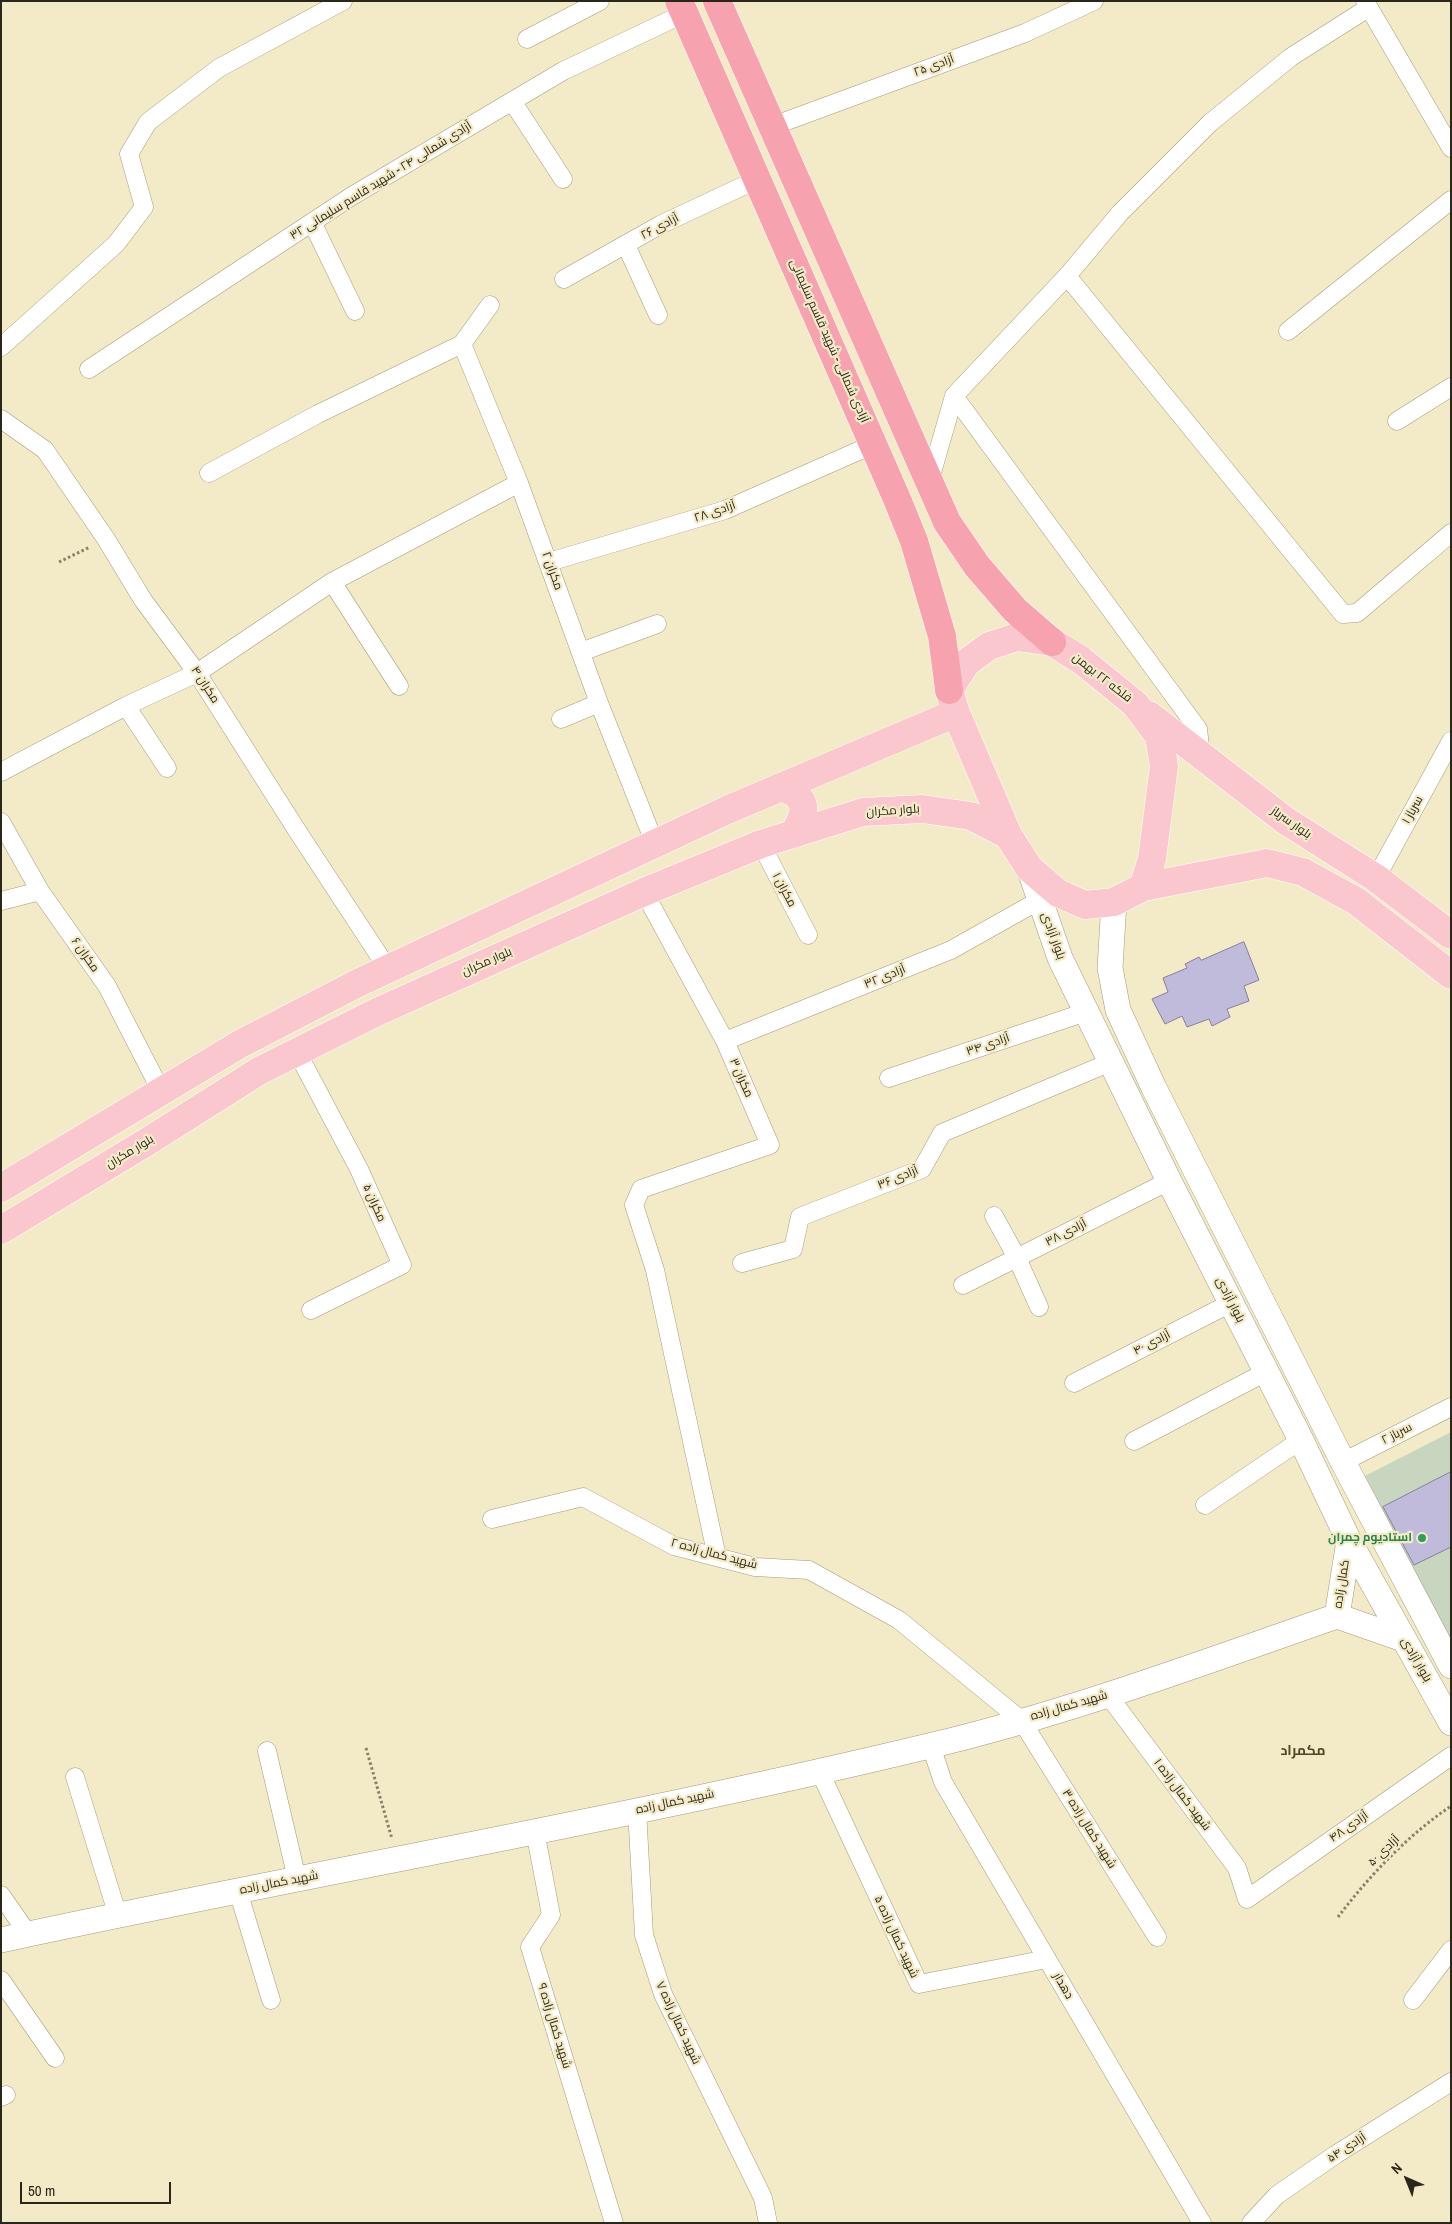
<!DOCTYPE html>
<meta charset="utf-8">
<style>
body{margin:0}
#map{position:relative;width:1452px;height:2224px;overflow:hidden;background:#f3eac7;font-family:"Archivo Narrow",sans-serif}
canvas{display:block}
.frame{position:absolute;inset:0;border:2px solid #2a2619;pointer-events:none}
.north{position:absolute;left:1382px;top:2154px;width:50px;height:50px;-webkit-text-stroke:4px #f3eac7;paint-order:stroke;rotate:316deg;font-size:14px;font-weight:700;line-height:20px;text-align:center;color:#2a2619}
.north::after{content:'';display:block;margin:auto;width:18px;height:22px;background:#2a2619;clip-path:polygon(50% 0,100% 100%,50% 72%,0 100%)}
.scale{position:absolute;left:20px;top:2182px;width:151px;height:22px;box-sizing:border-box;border:2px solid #2a2619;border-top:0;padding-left:6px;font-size:15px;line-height:18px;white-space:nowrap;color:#2a2619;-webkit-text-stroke:4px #f3eac7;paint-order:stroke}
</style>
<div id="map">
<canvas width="1452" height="2224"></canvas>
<div class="frame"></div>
<div class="north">N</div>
<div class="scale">50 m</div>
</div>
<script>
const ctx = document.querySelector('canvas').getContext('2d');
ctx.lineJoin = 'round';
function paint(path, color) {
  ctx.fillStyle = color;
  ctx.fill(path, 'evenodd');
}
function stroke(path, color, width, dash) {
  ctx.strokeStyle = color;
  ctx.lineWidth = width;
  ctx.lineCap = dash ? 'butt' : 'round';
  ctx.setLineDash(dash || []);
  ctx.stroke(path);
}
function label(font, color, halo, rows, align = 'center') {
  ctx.font = font + ' "Archivo Narrow",Cairo,sans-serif';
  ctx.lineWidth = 4.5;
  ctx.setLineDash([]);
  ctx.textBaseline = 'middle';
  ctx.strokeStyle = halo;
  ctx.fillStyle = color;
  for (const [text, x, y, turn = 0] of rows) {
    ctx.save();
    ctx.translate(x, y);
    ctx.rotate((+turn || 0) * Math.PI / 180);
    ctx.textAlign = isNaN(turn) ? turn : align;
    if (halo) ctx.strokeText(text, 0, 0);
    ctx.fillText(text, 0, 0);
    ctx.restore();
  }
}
paint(new Path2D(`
 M1451,1432V1646L1361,1478Z`), '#c9d6bf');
const building = new Path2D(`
 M1244,942L1259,980L1244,986L1249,1001L1227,1009L1230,1017L1212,1026L1209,1019L1187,1027L1182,1016L1165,1024L1152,999L1168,992L1163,978L1187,968L1185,964L1199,957L1201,960Z
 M1451,1472V1547L1414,1565L1383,1507Z`);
paint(building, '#c0badb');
stroke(building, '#857f9e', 1);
const street = new Path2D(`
 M1365,1L1451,148
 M527,39L600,1
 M512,101L563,179
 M773,126L1025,33L1094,1
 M312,222L355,311
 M626,245L658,315
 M1067,276L1343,614L1357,613L1451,533
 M564,279L660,225L758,179
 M490,305L462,344L519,483L599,703L655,844
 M1288,331L1451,200
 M1,347L116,244L144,207L129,154L148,122L219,68L343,1
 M89,369L352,196L563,71L685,13
 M954,396L1198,729L1201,755
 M1,419L45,450L106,539L143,600L197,673L298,832L388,969
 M1397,421L1451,387
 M209,473L318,414L462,344
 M929,483L954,396L1067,276L1120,213L1210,123L1291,57L1368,8
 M549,562L725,510L874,444
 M332,582L399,686
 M581,652L657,624
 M126,706L167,768
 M561,719L599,703
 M1,772L126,706L197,673L332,582L519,483
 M1,822L40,891L107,986L161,1091
 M761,844L808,935
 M1376,878L1451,741
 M644,892L725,1041L770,1145L641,1189L634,1205L655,1270L717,1557
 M1,901L40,891
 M725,1041L951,950L1040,900
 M297,1052L359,1169L402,1265L311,1310
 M889,1078L1086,1012
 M994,1216L1017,1258L1039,1307
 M742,1263L793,1249L800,1217L922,1169L942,1133L1111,1062
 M963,1285L1169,1181
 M1074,1383L1231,1303
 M1134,1441L1266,1372
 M1343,1462L1451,1407
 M1205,1505L1301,1440
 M492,1519L583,1497L674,1546L755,1567L809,1570L899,1620L1021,1720L1157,1937
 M1108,1695L1237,1868L1247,1899L1451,1756
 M931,1746L943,1782L1202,2223
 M267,1751L297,1879
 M819,1770L919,1984L1047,1959
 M75,1777L118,1916
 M637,1810L644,1935L663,1994L763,2198L768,2223
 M535,1831L551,1915L530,1947L614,2223
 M238,1891L271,2000
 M1,1895L28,1934
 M1,1980L55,2058
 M1413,2000L1451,1950
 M1,2097L6,2095
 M1251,2223L1277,2195L1335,2155L1451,2082`);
const secondary = new Path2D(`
 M1029,868L1060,958L1169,1181L1301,1440L1349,1541L1451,1723
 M1114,902L1110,968L1118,1010L1154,1088L1343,1462L1451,1666
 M1337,1616L1349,1541
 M1337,1616L1403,1639
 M1,1940C310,1873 622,1820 929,1746C1068,1713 1202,1663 1337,1616`);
const primary = new Path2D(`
 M1017,637L1052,642L1081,660L1135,704L1159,736L1164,766L1152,859L1143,887L1114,902L1085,905L1058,893L1029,868L1008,835L956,713L949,690L966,663L989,646Z
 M1149,715L1286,821L1376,878L1451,935
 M780,787C809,796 808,812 793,834
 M1143,887L1267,863L1303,872L1356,901L1451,975
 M1,1188L240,1044L358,983L727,810L956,713
 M1,1230L150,1140L259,1071L377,1012L644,892L761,844L863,812L922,809L971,816L1008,835`);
const highway = new Path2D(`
 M679,1L897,499L914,541L942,636L949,690
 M717,1L947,522L977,566L1015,610L1052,642`);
stroke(street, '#a39b79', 19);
stroke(secondary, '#a39b79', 26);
stroke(primary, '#fff', 29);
stroke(highway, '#fff', 29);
stroke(new Path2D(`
 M59,562L90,547
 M366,1748L392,1839
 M1338,1917C1370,1875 1407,1836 1451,1806`), '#88816a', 3, [2.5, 2.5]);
stroke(street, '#fff', 18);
stroke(secondary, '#fff', 25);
stroke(primary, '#fac7cf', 28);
stroke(highway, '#f6a2af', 28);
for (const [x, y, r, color] of [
 [1422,1538,5,"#2e9e5b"]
]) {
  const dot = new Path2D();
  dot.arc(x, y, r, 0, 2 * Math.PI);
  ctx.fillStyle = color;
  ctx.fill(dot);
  stroke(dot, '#f3eac7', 2);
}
label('12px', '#2a2619', '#f3eac7', [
 ["آزادی ۲۵",934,66,-20],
 ["آزادی شمالی ۲۴ - شهید قاسم سلیمانی ۳۲",381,181,-32],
 ["آزادی ۲۶",660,227,-28],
 ["آزادی شمالی - شهید قاسم سلیمانی",829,341,66],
 ["آزادی ۲۸",715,512,-19],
 ["مکران ۲",552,571,70],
 ["فلکه ۲۲ بهمن",1102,678,38],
 ["مکران ۴",205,685,57],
 ["سرباز ۱",1413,810,-61],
 ["بلوار مکران",893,811,-4],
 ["بلوار سرباز",1291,823,35],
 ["مکران ۱",784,890,62],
 ["بلوار آزادی",1053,936,70],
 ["مکران ۶",85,955,55],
 ["بلوار مکران",487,962,-24],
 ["آزادی ۳۲",885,977,-22],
 ["آزادی ۳۴",988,1045,-19],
 ["مکران ۳",741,1078,66],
 ["بلوار مکران",130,1152,-31],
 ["آزادی ۳۶",898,1178,-22],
 ["مکران ۵",374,1203,66],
 ["آزادی ۳۸",1066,1233,-27],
 ["بلوار آزادی",1230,1300,63],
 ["آزادی ۴۰",1152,1343,-27],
 ["سرباز ۲",1397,1434,-27],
 ["شهید کمال زاده ۲",714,1554,15],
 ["کمال زاده",1342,1584,-81],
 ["بلوار آزادی",1416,1660,60],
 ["شهید کمال زاده",1069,1706,-16],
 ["شهید کمال زاده ۱",1182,1795,53],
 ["شهید کمال زاده",675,1802,-12],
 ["آزادی ۴۸",1349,1827,-35],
 ["شهید کمال زاده ۳",1089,1829,58],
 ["آزادی ۵۰",1384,1851,-44],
 ["شهید کمال زاده",279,1883,-11],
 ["شهید کمال زاده ۵",896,1937,65],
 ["دهدار",1063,1986,60],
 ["شهید کمال زاده ۷",678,2023,65],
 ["شهید کمال زاده ۹",554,2026,73],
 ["آزادی ۵۴",1347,2148,-33]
]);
label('bold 12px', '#27864d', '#f3eac7', [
 ["استادیوم چمران",1412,1538]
], 'right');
label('bold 14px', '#4e4728', '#f3eac7', [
 ["مکمراد",1303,1751]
]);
</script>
